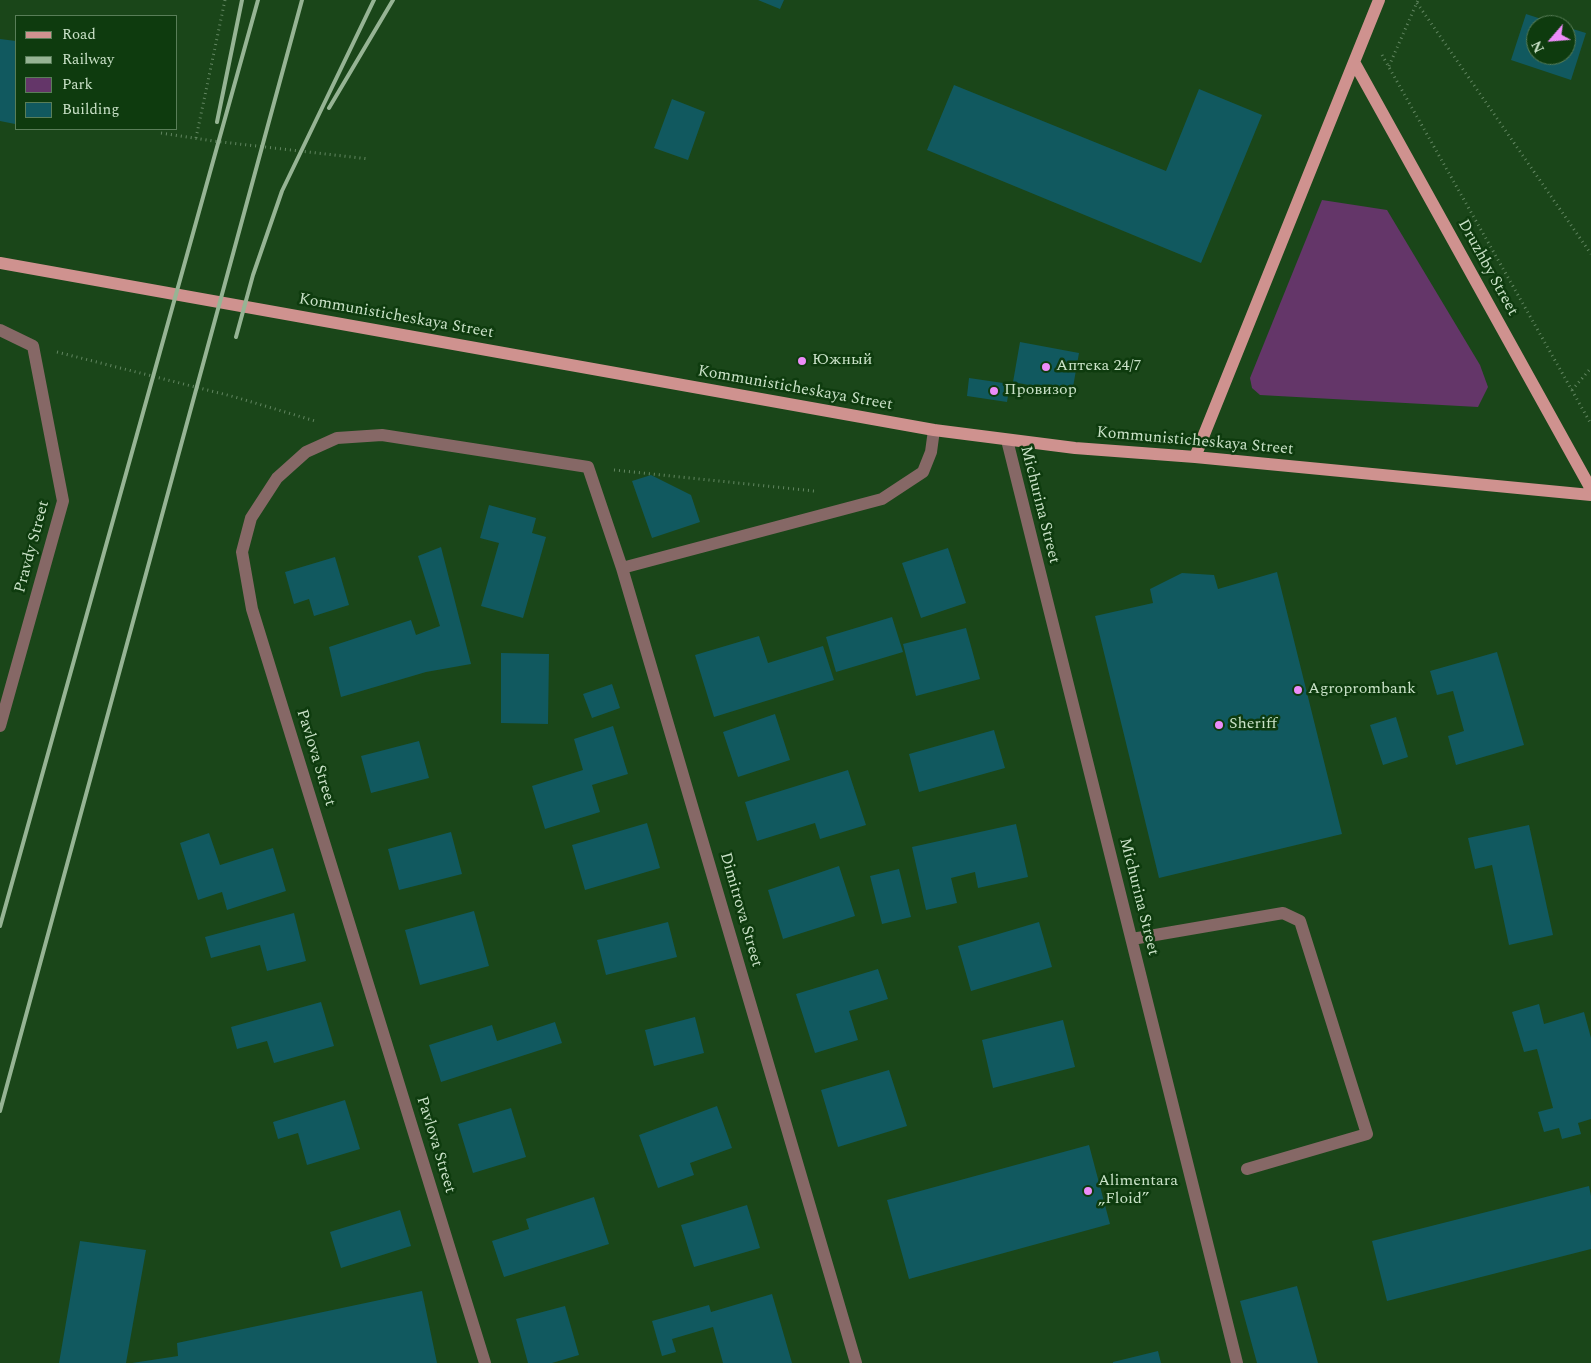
<!DOCTYPE html>
<meta charset="utf-8">
<style>
body{margin:0}
#map{position:relative;width:1591px;height:1363px;overflow:hidden;background:#1a4619;font-family:Spectral,serif}
canvas{display:block}
.legend{position:absolute;left:15px;top:15px;width:162px;height:115px;box-sizing:border-box;background:#0e3b0e;border:1px solid #597e58;margin:0;padding:6px 9px;list-style:none;font-size:15px;color:#cae2c8}
.legend li{display:flex;align-items:center;gap:10px;height:25px}
.legend b{width:25px;border:1px solid #597e58}
.north{position:absolute;left:1526px;top:15px;width:50px;height:50px;box-sizing:border-box;background:#0e3b0e;border:1px solid #597e58;border-radius:50%;rotate:243deg;font-size:14px;font-weight:700;line-height:20px;text-align:center;color:#cae2c8}
.north::after{content:'';display:block;margin:auto;width:18px;height:22px;background:#ed8cf9;clip-path:polygon(50% 0,100% 100%,50% 72%,0 100%)}
</style>
<div id="map">
<canvas width="1591" height="1363"></canvas>
<ul class="legend">
<li><b style="height:6px;background:#cf928f"></b>Road</li>
<li><b style="height:6px;background:#96b494"></b>Railway</li>
<li><b style="height:14px;background:#643669"></b>Park</li>
<li><b style="height:14px;background:#11595f"></b>Building</li>
</ul>
<div class="north">N</div>
</div>
<script>
const ctx = document.querySelector('canvas').getContext('2d');
ctx.lineJoin = 'round';
function paint(path, color) {
  ctx.fillStyle = color;
  ctx.fill(path, 'evenodd');
}
function stroke(path, color, width, dash) {
  ctx.strokeStyle = color;
  ctx.lineWidth = width;
  ctx.lineCap = dash ? 'butt' : 'round';
  ctx.setLineDash(dash || []);
  ctx.stroke(path);
}
function label(font, color, halo, rows, align = 'center') {
  ctx.font = font + ' Spectral,serif';
  ctx.lineWidth = 5;
  ctx.setLineDash([]);
  ctx.textBaseline = 'middle';
  ctx.strokeStyle = halo;
  ctx.fillStyle = color;
  for (const [text, x, y, turn = 0] of rows) {
    ctx.save();
    ctx.translate(x, y);
    ctx.rotate((+turn || 0) * Math.PI / 180);
    ctx.textAlign = isNaN(turn) ? turn : align;
    if (halo) ctx.strokeText(text, 0, 0);
    ctx.fillText(text, 0, 0);
    ctx.restore();
  }
}
paint(new Path2D(`
 M1322,200L1387,210L1480,365L1488,387L1478,407L1260,395L1252,388L1250,378Z`), '#643669');
paint(new Path2D(`
 M758,0H784L780,9Z
 M1526,14L1560,25H1536V55H1566V27L1586,33L1571,80L1511,60Z
 M0,39L16,41V115L15,124L0,121Z
 M954,85L1166,171L1199,89L1262,115L1201,263L927,150Z
 M672,99L705,112L688,160L654,148Z
 M1020,342L1079,353L1072,393L1013,382Z
 M969,378L1010,384L1007,402L967,396Z
 M651,475L691,495L700,522L652,538L632,481Z
 M489,505L536,518L532,533L546,537L523,618L481,606L499,543L480,538Z
 M441,547L471,664L426,672L341,697L329,647L411,620L416,635L440,626L418,556Z
 M948,548L966,603L921,618L902,563Z
 M335,557L349,605L314,616L309,599L294,604L285,572Z
 M1277,572L1342,834L1159,878L1095,616L1153,603L1150,589L1182,573L1214,575L1218,589Z
 M892,617L903,652L836,672L826,637Z
 M966,628L980,679L916,696L903,644Z
 M759,636L768,663L823,646L834,680L714,717L695,655Z
 M1497,652L1524,745L1456,765L1448,736L1464,731L1453,691L1437,695L1430,671Z
 M501,653L549,654L548,724L501,723Z
 M612,684L620,708L592,718L583,694Z
 M775,714L790,760L738,777L723,732Z
 M1396,717L1408,757L1383,765L1370,725Z
 M613,726L628,774L592,785L600,812L545,829L532,786L583,770L574,739Z
 M994,730L1005,768L919,792L909,754Z
 M419,741L429,778L371,793L361,756Z
 M848,770L866,825L820,839L815,823L757,841L745,802Z
 M647,823L660,868L585,890L572,845Z
 M1016,824L1028,877L978,888L975,872L951,878L957,903L926,910L912,847Z
 M1529,825L1553,935L1509,945L1492,865L1475,869L1468,838Z
 M451,832L462,874L399,890L388,849Z
 M209,833L220,865L273,848L286,891L227,910L222,892L198,900L180,843Z
 M839,866L855,916L783,939L768,890Z
 M899,869L911,917L882,924L870,876Z
 M474,911L489,966L420,985L405,930Z
 M294,913L306,961L267,971L260,945L211,958L205,937Z
 M668,922L677,957L606,975L597,940Z
 M1039,922L1052,967L971,991L958,946Z
 M878,969L888,999L849,1011L858,1040L815,1053L796,994Z
 M321,1002L334,1046L274,1063L267,1041L237,1049L231,1027Z
 M1539,1004L1544,1024L1584,1012L1591,1038V1119L1578,1123L1581,1134L1562,1139L1559,1128L1544,1132L1538,1112L1553,1108L1537,1049L1524,1052L1512,1012Z
 M695,1017L704,1053L654,1066L645,1030Z
 M1063,1020L1075,1067L993,1088L982,1040Z
 M555,1022L562,1043L441,1082L429,1045L492,1025L497,1041Z
 M889,1070L907,1126L838,1147L821,1090Z
 M345,1100L360,1149L307,1165L298,1133L278,1139L273,1122Z
 M717,1106L732,1148L690,1163L694,1175L658,1188L639,1135Z
 M511,1108L526,1157L473,1173L458,1124Z
 M1089,1145L1110,1224L909,1279L887,1200Z
 M1589,1186L1591,1196V1249L1387,1301L1372,1241Z
 M594,1197L609,1244L504,1277L492,1241L529,1229L526,1219Z
 M747,1205L760,1248L694,1267L681,1225Z
 M400,1210L411,1246L341,1268L330,1232Z
 M80,1241L146,1250L126,1363H59Z
 M1297,1286L1318,1363H1257L1240,1301Z
 M422,1291L437,1363H132L178,1356L177,1343Z
 M772,1294L792,1363H723L713,1327L672,1339L676,1352L662,1356L652,1321L709,1305L711,1312Z
 M565,1306L579,1355L552,1363H528L516,1319Z
 M1158,1351L1161,1363H1113V1362Z`), '#11595f');
stroke(new Path2D(`
 M1417,3L1591,254
 M1382,55L1591,424
 M1389,66L1418,0
 M161,133L213,141L369,159
 M196,138L225,0
 M57,352L235,397L315,421
 M1572,390L1591,368
 M614,470L814,491`), '#628661', 3, [1, 4]);
stroke(new Path2D(`
 M0,330L33,346L63,501L0,726
 M1007,440L1237,1363
 M622,568L882,499L923,472L931,452L934,430
 M1132,939L1283,913L1300,921L1367,1134L1247,1169
 M485,1363L252,609L242,552L251,518L277,478L306,452L337,438L382,435L588,467L622,568L856,1363`), '#866866', 12);
stroke(new Path2D(`
 M1379,0L1354,62L1591,489
 M0,263L934,430L1075,448L1195,457L1591,495
 M1195,457L1354,62`), '#cf928f', 12);
stroke(new Path2D(`
 M329,108L393,0
 M217,122L242,0
 M236,337L253,275L282,191L374,0
 M0,926L258,0
 M0,1111L302,0`), '#96b494', 4);
for (const [x, y, r, color] of [
 [802,361,5,"#ed8cf9"],
 [1046,367,5,"#ed8cf9"],
 [994,391,5,"#ed8cf9"],
 [1298,690,5,"#ed8cf9"],
 [1219,725,5,"#ed8cf9"],
 [1088,1191,5,"#ed8cf9"]
]) {
  const dot = new Path2D();
  dot.arc(x, y, r, 0, 2 * Math.PI);
  ctx.fillStyle = color;
  ctx.fill(dot);
  stroke(dot, '#0e3b0e', 2);
}
label('16px', '#cae2c8', '#0e3b0e', [
 ["Druzhby Street",1487,268,61],
 ["Kommunisticheskaya Street",396,317,10],
 ["Kommunisticheskaya Street",795,389,10],
 ["Kommunisticheskaya Street",1195,442,5],
 ["Michurina Street",1039,505,76],
 ["Pravdy Street",33,547,-75],
 ["Pavlova Street",315,758,73],
 ["Michurina Street",1138,897,76],
 ["Dimitrova Street",740,910,74],
 ["Pavlova Street",435,1145,73]
]);
label('16px', '#cae2c8', '#0e3b0e', [
 ["Южный",812,361],
 ["Аптека 24/7",1056,367],
 ["Провизор",1004,391],
 ["Agroprombank",1308,690],
 ["Sheriff",1229,725],
 ["Alimentara",1098,1182],
 ["„Floid”",1098,1200]
], 'left');
</script>
